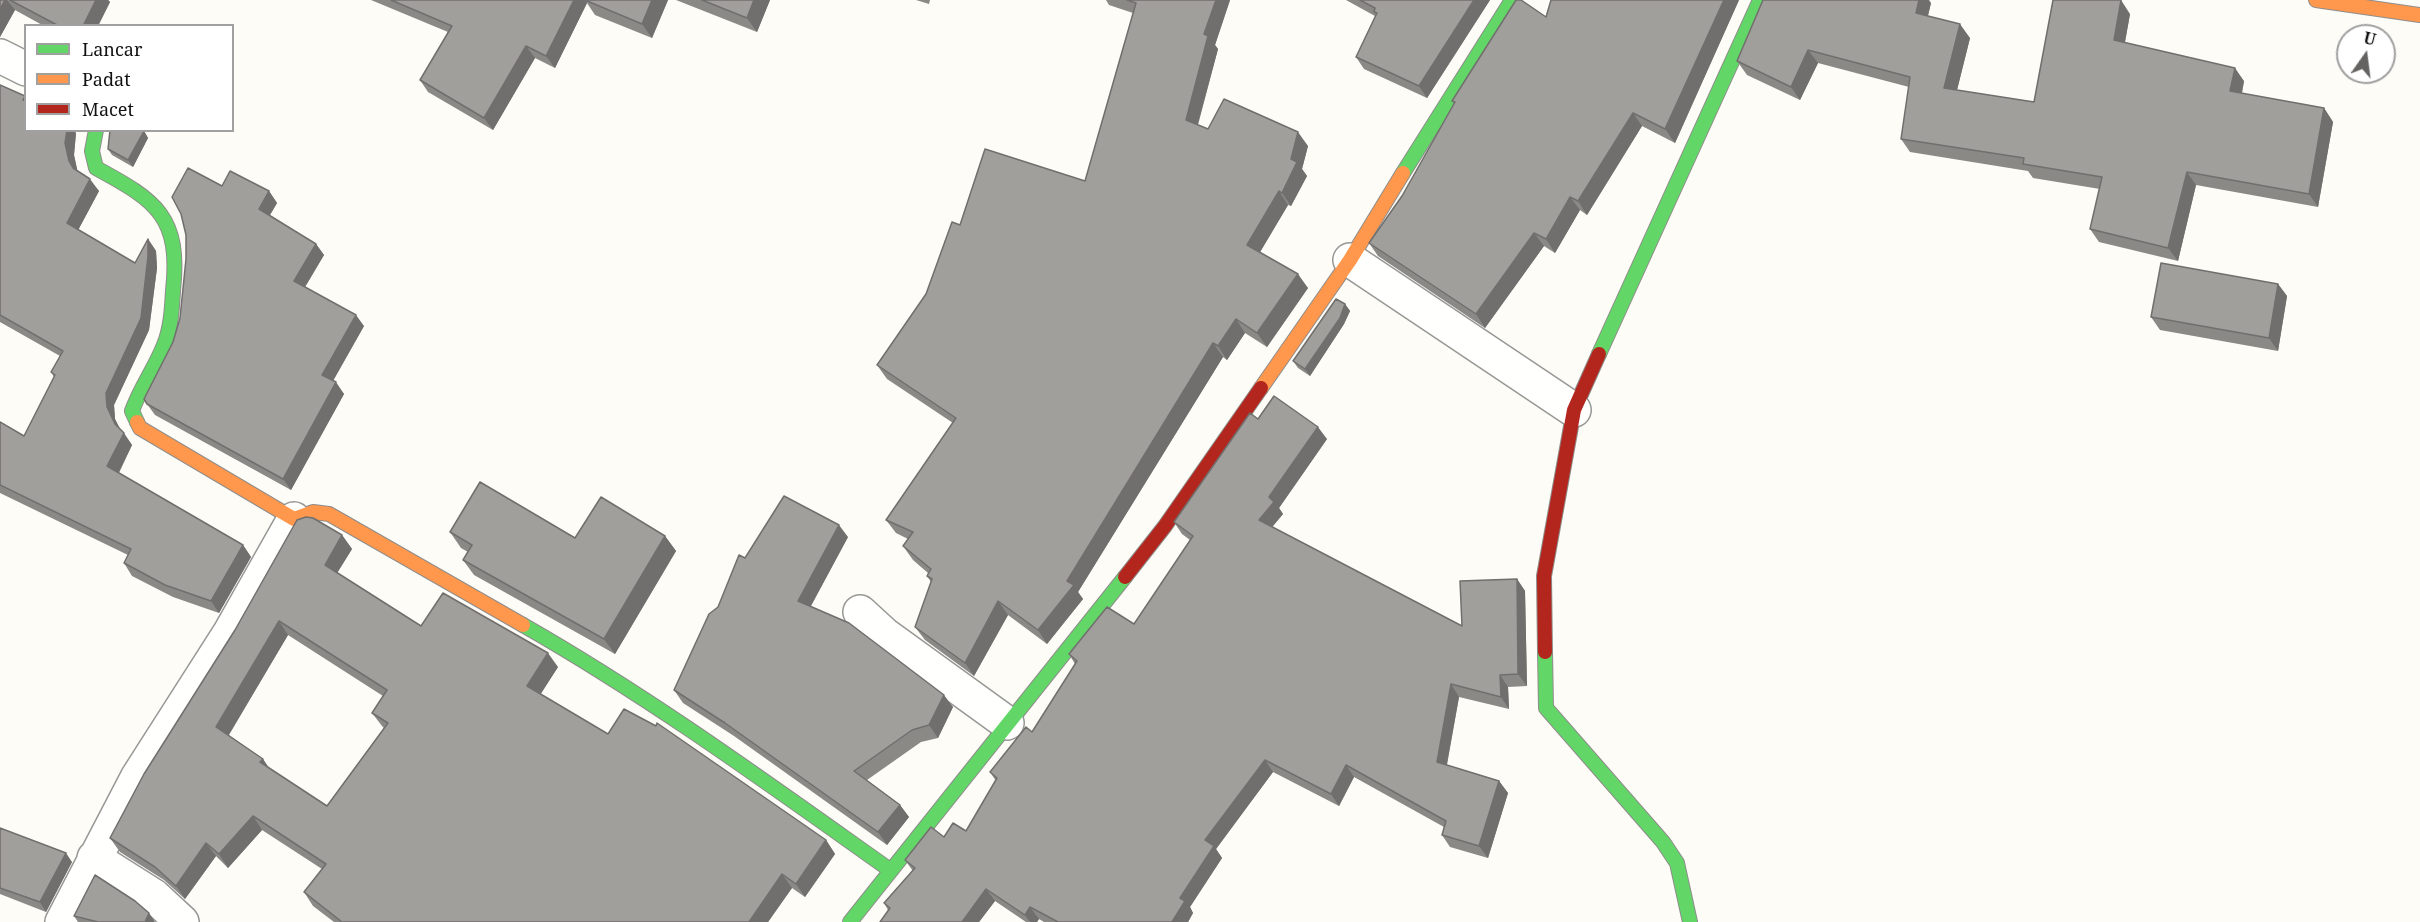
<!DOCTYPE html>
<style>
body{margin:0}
#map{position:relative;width:2420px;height:922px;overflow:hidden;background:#fdfcf7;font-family:"Noto Serif",serif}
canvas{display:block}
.legend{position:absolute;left:24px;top:24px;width:210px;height:108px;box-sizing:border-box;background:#fff;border:2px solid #a0a0a0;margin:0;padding:8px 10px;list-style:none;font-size:18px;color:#111}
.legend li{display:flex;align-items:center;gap:12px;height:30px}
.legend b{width:30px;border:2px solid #a0a0a0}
.north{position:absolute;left:2336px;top:24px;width:60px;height:60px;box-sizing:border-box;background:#fff;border:2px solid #a0a0a0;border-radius:50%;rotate:14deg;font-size:16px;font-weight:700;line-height:24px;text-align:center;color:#111}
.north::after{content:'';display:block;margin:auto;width:21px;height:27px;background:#646362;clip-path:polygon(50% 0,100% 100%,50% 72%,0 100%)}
</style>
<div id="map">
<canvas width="2420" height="922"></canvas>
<ul class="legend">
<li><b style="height:8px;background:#63d668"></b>Lancar</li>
<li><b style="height:8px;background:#ff974d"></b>Padat</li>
<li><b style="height:8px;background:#b3261e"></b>Macet</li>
</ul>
<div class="north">U</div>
</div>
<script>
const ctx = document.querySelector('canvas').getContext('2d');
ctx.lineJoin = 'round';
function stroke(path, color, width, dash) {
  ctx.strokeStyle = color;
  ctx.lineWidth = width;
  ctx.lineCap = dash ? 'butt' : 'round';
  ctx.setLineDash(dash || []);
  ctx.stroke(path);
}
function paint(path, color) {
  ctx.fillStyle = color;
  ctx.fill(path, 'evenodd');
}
const street = new Path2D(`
 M0,56L26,69
 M1350,260L1574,410
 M860,612L884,634L1007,723
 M94,858L154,896L182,922
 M62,922L137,778L229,634L294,519`);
const fast = new Path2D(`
 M96,130L92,151L96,168C157,201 181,217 173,291C172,309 171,328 164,345C155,368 140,388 132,411L137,422
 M1403,173L1512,0
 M1599,354L1760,0
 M523,625C651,698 770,785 890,870
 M1545,652L1546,708L1663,842L1677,863L1690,922
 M850,922L1125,577`);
const slow = new Path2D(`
 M2316,0L2420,15
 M1261,388L1350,260L1403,173
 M137,422L140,428L294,519L313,512L329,514L523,625`);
const jam = new Path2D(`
 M1125,577L1165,526L1261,388
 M1545,652L1544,576L1574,410L1599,354`);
stroke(street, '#979795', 36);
stroke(fast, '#8e8d8b', 16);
stroke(slow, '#8e8d8b', 16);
stroke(jam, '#8e8d8b', 16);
stroke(street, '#fffffe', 33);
stroke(fast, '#63d668', 14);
stroke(slow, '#ff974d', 14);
stroke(jam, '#b3261e', 14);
paint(new Path2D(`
 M0,0H108L110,2L98,26H44L15,10L0,37Z
 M371,0H668L652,38L595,15L587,3L555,68L535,58L493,130L428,92L420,80L448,32Z
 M676,0H770L757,32Z
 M916,0H930L929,4Z
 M1106,0H1230L1215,45L1218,49L1198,125L1208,129L1308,146L1302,169L1307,176L1291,206L1288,205L1260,252L1308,288L1267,347L1245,333L1227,360L1223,357L1078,592L1083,599L1047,644L1008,615L974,676L925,640L915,627L931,582L927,576L928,573L913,560L903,546L908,539L896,533L886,520L953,423L887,379L877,365L926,294L960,225L1085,181L1133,13L1109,5Z
 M1346,0H1490L1427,98L1364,69L1356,57L1375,16Z
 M1551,0H1739L1675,143L1642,126L1587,215L1580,210L1555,253L1544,246L1485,328L1378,256L1369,243L1402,196L1454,104L1452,101L1546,17Z
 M1931,3L1928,16L1970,38L1957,90L2034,102L2130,14L2125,42L2244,81L2242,94L2324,108L2333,122L2318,207L2196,185L2178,261L2099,242L2090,229L2100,189L2033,178L2028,171L1910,152L1901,139L1909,87L1818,63L1800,100L1747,75L1737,61Z
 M0,85L26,130L76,133L74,155L77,170L99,191L78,230L135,263L148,239L156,251L157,268L149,330L114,405L115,419L120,429L132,445L119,473L243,545L251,557L219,613L173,597L132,576L124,563L128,555L0,493V422L24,436L54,377L51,372L60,356L0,322Z
 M144,131L148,138L133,167L112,155L108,149Z
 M222,186L269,191L277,203L270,215L316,244L324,255L305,287L364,326L333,381L344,394L291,490L155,415L147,404L173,342Z
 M2278,284L2287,296L2278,351L2160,330L2151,317Z
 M1345,304L1350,311L1344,324L1310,376L1298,368L1293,361Z
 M1258,419L1327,439L1279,508L1283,514L1272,527L1462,626L1517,579L1525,591L1527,686L1508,687L1509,709L1459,697L1447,765L1499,781L1508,793L1488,858L1450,847L1442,835L1444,827L1354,777L1339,806L1273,772L1216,849L1222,858L1190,907L1193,913L1188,922H1044L1039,919L1037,922H1026L995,901L979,922H880L888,910L884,903L913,871L905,860L944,837L966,831L996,781L990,772L1032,732L1075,664L1069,654L1134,624L1190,540L1182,534L1174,522Z
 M450,532L575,538L665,536L676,551L615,654L474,575L463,560L468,552L461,548Z
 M342,535L352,549L337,573L421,626L558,667L540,694L608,734L826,840L835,854L805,897L792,888L768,922H334L313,906L304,892L322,869L262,830L228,868L216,856L185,899L164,880L120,852L110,838L235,630ZM288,635L383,696L372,713L382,726L384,728L327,806L269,768L263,759L229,735Z
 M848,537L811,606L953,707L938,738L921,742L867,780L900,805L909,817L887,845L734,736L683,703L674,690L745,558Z
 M0,828L72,862L46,912L0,894Z
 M74,916L155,922H78Z`), '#8a8986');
paint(new Path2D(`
 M5,0H7L15,10L0,37V9Z
 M96,0H108L110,2L98,26H83Z
 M574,0H587H585L587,3L555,68L546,56Z
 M652,0H668L652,38L642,24Z
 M754,0H770L757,32L747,18Z
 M1216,0H1230L1215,45L1218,49L1195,134L1186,120L1204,34Z
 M1474,0H1490L1427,98L1419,86Z
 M1724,0H1739L1675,143L1665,129Z
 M1919,0H1929L1931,3L1925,27L1916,13Z
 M2121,0L2130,14L2123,53L2114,40Z
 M1960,24L1970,38L1954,102L1944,88Z
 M526,46L535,58L493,130L484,118Z
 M1808,50L1818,63L1800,100L1791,87Z
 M2235,68L2244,81L2239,105L2230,91Z
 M2324,108L2333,122L2318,207L2309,194Z
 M1633,113L1642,126L1587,215L1578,201Z
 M67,130H74L76,133L74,155L78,173L73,168L69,161L65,143Z
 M144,131L148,138L133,167L128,160Z
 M1298,132L1308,146L1302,169L1307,176L1291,206L1282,193Z
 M2187,172L2196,185L2178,261L2168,248Z
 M90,179L99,191L75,236L67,223Z
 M269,191L277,203L267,220L259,209Z
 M1279,191L1288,205L1256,259L1247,245Z
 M1570,197L1580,210L1555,253L1546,239Z
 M1534,233L1544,246L1485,328L1476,314Z
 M148,239L156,251L157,268L149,330L114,405L115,419L123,435L124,433L132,445L116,478L107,466L106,393Z
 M316,244L324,255L302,292L294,281Z
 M1298,274L1308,288L1267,347L1257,333Z
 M2278,284L2287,296L2278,351L2269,338Z
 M1345,304L1350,311L1344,324L1310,376L1305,369Z
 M356,315L364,326L330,386L322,375Z
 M1236,319L1245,333L1227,360L1218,346Z
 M1213,343L1223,357L1078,592L1083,599L1047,644L1038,630L1067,581Z
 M336,382L344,394L291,490L283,479Z
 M1318,427L1327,439L1279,508L1283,514L1268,532L1259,520L1269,497Z
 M839,525L848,537L807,613L798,601Z
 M342,535L352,549L334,578L325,565Z
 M665,536L676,551L615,654L604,639Z
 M243,545L251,557L219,613L211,601Z
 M1517,579L1525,591L1527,686L1518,674Z
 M998,601L1008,615L974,676L965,663Z
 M279,621L288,635L225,741L216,727Z
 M548,653L558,667L537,700L527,686Z
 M1500,675L1508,687L1509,709L1501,697Z
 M1451,684L1459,697L1445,774L1437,762Z
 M944,695L953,707L938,738L929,725Z
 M263,759L272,773L260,762Z
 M1265,760L1273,772L1216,849L1222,858L1190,907L1193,913L1188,922H1172L1180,898L1205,840Z
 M1346,765L1354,777L1339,806L1331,794Z
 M1499,781L1508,793L1488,858L1479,846Z
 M900,805L909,817L887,845L878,832Z
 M253,816L262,830L228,868L219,854Z
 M826,840L835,854L805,897L796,884Z
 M206,843L216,856L185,899L176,886Z
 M66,853L72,862L46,912L40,902Z
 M782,874L792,888L768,922H749Z
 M986,889L995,901L979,922H962Z
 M1030,907L1039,919L1037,922H1030L1025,915Z
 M149,913L155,922H145Z`), '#716f6d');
const building = new Path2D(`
 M0,0H5L0,9Z
 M10,0H96L83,26H59Z
 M391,0H574L546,56L526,46L484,118L420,80L452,26Z
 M585,0H652L642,24Z
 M702,0H754L747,18Z
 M1127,0H1216L1204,34L1208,36L1186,120L1208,129L1224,99L1298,132L1291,159L1297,162L1282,193L1279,191L1247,245L1298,274L1257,333L1236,319L1218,346L1213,343L1067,581L1074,585L1038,630L998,601L965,663L915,627L932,579L927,576L931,569L903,546L913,532L886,520L956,418L877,365L926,294L952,222L960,225L985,149L1085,181L1136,3Z
 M1360,0H1474L1419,86L1356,57L1377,13L1374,12L1375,8Z
 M1516,0H1521L1546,17L1551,0H1724L1665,129L1633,113L1578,201L1570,197L1546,239L1534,233L1476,314L1369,243L1402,196L1455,102L1452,101Z
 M1763,0H1919L1916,13L1960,24L1944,88L2034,102L2053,0H2121L2114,40L2235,68L2230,91L2324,108L2309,194L2187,172L2168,248L2090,229L2102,177L2023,164L2024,158L1901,139L1910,77L1808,50L1791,87L1737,61Z
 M0,85L25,96L23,100L26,101V130H67L65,143L69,161L73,168L90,179L67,223L135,263L148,239V256L141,318L106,393L107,407L115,424L124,433L107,466L243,545L211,601L165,585L124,563L131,549L0,485V422L24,436L55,375L51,372L63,351L0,315Z
 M110,130L144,131L128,160L108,149Z
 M188,168L222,186L230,171L269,191L259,209L316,244L294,281L356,315L322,375L336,382L283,479L147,404L144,399L173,342L180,318L186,259V235L181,214L172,197Z
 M2161,263L2278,284L2269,338L2151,317Z
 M1336,299L1345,304L1340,318L1305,369L1293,361Z
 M1274,396L1318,427L1269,497L1274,502L1259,520L1462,626L1460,581L1517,579L1518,674L1500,675L1501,697L1451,684L1437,762L1499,781L1479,846L1442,835L1446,821L1346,765L1331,794L1265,760L1205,840L1214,846L1180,898L1185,901L1172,922H1058L1030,907L1025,915L986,889L962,922H880L890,908L884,903L915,868L905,860L931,827L944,837L953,823L966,831L997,778L990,772L1026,727L1032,732L1077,661L1069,654L1107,607L1134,624L1193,536L1174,522L1250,413L1258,419Z
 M480,482L575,538L601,497L665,536L604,639L463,560L472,545L450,532Z
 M784,496L839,525L798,601L849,623L944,695L929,725L912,730L854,771L900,805L878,832L725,723L674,690L709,614L718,607L739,555L745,558Z
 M306,517L313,518L342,535L325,565L421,626L443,593L548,653L527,686L608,734L624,709L656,726L657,723L826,840L796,884L782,874L749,922H342L304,892L326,864L253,816L219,854L206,843L176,886L155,867L110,838L144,774L235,630L297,520ZM279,621L387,690L372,713L388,723L327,806L260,762L263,759L216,727Z
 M0,828L66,853L40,902L0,888Z
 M95,875L135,901L149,913L145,922H98L74,916Z`);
paint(building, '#a19f9c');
stroke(building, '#716f6d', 1.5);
</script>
